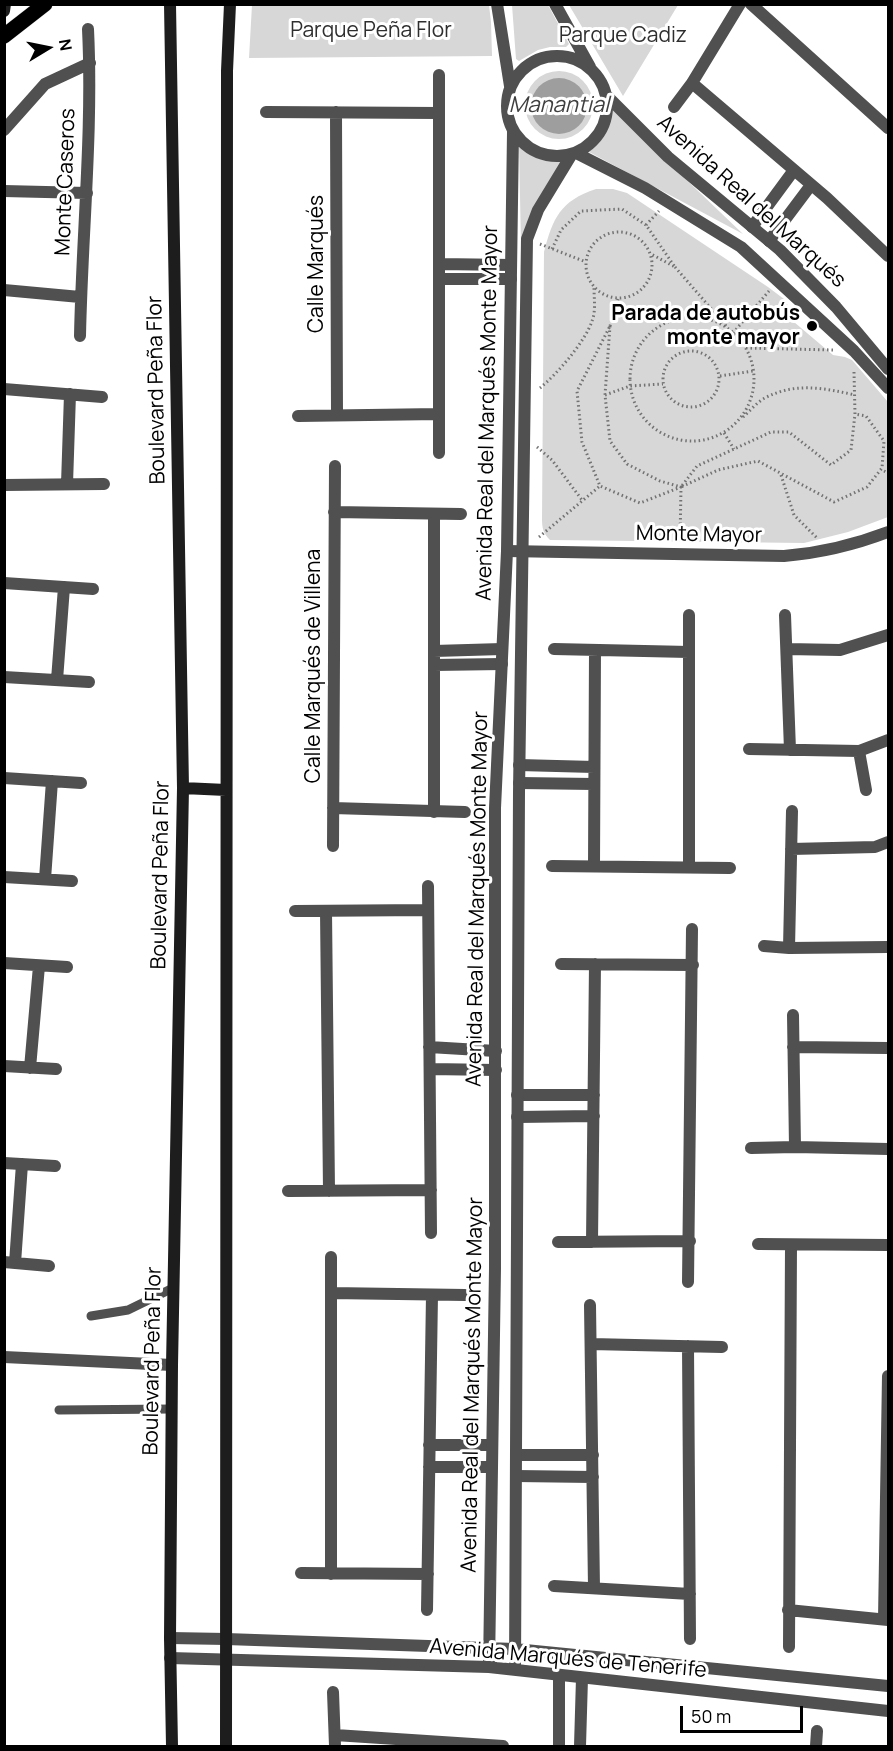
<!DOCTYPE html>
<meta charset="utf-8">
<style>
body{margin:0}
#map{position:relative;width:893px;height:1751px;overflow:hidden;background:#fff;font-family:Manrope,sans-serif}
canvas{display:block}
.frame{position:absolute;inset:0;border:6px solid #000;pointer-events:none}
.north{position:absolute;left:18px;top:18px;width:60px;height:60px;-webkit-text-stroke:4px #fff;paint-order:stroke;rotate:80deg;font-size:16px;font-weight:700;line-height:24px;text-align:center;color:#000}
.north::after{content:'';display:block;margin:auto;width:21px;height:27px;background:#000;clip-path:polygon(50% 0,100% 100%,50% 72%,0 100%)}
.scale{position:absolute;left:680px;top:1706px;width:123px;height:27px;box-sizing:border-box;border:3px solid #000;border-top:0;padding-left:8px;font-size:18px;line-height:21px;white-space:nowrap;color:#000;-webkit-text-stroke:4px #fff;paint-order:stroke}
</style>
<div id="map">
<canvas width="893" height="1751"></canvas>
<div class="frame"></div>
<div class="north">N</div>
<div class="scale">50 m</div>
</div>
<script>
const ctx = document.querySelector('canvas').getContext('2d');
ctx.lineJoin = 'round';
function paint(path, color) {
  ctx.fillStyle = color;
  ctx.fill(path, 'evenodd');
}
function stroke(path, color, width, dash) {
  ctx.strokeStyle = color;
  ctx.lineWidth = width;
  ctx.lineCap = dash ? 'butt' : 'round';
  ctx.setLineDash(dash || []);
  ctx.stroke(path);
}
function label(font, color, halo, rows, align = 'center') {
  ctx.font = font + ' Manrope,sans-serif';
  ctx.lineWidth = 6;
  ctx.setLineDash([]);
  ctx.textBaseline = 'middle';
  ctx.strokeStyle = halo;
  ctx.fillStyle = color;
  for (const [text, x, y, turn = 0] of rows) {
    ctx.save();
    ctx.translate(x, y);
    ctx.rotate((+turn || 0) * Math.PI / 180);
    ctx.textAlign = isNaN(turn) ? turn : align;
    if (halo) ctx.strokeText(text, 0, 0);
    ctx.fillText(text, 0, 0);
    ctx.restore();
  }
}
paint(new Path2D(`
 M252,5H489L491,22L492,56L249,58Z
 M512,5H548L569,44L566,47H550L538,50L519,61L516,59Z
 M569,5H678L623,96Z
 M525 105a34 34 0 1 1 68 0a34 34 0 1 1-68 0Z
 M613,109L625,121L743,234L589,152L603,138Z
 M519,146C532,156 545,159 561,162L521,246Z
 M596,189H613L627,193L768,287L784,299L790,309L794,322L833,355L845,357L852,360L888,402V517L848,532L804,543L550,540C543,533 542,528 542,518L544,252C553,218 560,201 596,189Z`), '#d7d7d7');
paint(new Path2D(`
 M531 106a28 28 0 1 1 56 0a28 28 0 1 1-56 0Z`), '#9e9e9e');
const primary = new Path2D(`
 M4,36L45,4`);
stroke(primary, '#dbdbdb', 16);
stroke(new Path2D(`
 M646,225L659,211
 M586 265a33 33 0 1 1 66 0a33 33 0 1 1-66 0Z
 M540,244L586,262
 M552,249L561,230L581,211L622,209L646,225L675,267L651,254
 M675,267L727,327
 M630 379a62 62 0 1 1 124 0a62 62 0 1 1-124 0Z
 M610,326L605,395L610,441L627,464L660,481L681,487L640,503L600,486L582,442L577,391Z
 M610,326L618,299
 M733,333L769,291
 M746,348L833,350
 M663 379a28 28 0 1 1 56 0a28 28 0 1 1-56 0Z
 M854,372L855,414L851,450L831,465L789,432H771L697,466L681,487L718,470L758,461L834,502L867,487L882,468L884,441L866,416L855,414
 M720,376L753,371
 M540,388C557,374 585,342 592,321C596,312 594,298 594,288
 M605,395L630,386L663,384
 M743,417C750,411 757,402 765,398C795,382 824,388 855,395
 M724,433L734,449
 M537,447L552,460L582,500
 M884,471L888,473
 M781,475L794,515L817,538
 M539,537L600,486
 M680,542L681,487`), '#727272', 3, [1.5, 3]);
stroke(new Path2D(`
 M91,1316L128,1310L173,1288
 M59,1410L172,1409`), '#505050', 9);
stroke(new Path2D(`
 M751,4L888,128
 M692,83L827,198L888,256
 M674,107L692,83L740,4
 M266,112L439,113
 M336,112L337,415
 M4,130L45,84L90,63
 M4,191L87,193
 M752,227L794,170
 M769,241L811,185
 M439,264L511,265
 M439,279H511
 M4,290L80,297
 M80,336C82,234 93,131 88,29
 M4,389L102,397
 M298,416L439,414
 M439,453V75
 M67,484L70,394
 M4,485L104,484
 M334,512L461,514
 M434,514V812
 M507,551L784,556C821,553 854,545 888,532
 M4,583L93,589
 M785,615L790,750
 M554,649L689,652
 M787,649L840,650L888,635
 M434,651L502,649
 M434,665L502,664
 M4,677L89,682
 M57,680L64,587
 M749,749L859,751L888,740
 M859,751L866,790
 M519,765L594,767
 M4,778L81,783
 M519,783L594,784
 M333,808L465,812
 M333,846L335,466
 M791,849L875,847L888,842
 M552,866L730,868
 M594,866L595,650
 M689,867V615
 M4,877L72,881
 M45,879L52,781
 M428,886L431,1233
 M295,911L428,910
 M326,911L329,1191
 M764,946L789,948L888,947
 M789,948L792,811
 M4,963L67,967
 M561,964L693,965
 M793,1015L795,1147
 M429,1047L496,1051
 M793,1047L888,1048
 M4,1066L56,1069
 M30,1068L39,966
 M430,1069L496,1070
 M517,1095H594
 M517,1117L594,1116
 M751,1148L795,1147L888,1149
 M4,1163L55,1166
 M288,1191L431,1190
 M558,1242L690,1241
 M592,1242L595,964
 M758,1244L888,1245
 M331,1257V1574
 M4,1262L49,1266
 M15,1263L22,1164
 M688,1282L692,929
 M331,1293L465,1295
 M590,1305L594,1588
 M591,1344L722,1347
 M688,1346L690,1639
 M4,1357L172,1365
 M429,1445H492
 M516,1455H593
 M429,1467H492
 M516,1476L593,1477
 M301,1573L428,1574
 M554,1586L690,1594
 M427,1610L432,1295
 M788,1610L888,1620
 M884,1619L888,1376
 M789,1647L791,1245
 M333,1692L335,1746
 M335,1735L503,1746
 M559,1746V1675
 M580,1746L582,1678
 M816,1746L817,1731`), '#505050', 12);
stroke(new Path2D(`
 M497,4L510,86
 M555,4L590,67
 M507 106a50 50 0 1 1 100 0a50 50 0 1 1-100 0Z
 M606,95L668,157L780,250L836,307L888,369
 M576,153L645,188L741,247L854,351L888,388
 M170,1638L226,1639L515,1649L888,1686
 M170,1658L489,1667L888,1711
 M489,1667L495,1268V808L507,551L513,132
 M515,1670L519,792L527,239L538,210L572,154`), '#505050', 12);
stroke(new Path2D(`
 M170,4L183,788L172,1365L170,1638L172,1746
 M4,11L5,4
 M183,788L226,790
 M226,1746L227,71L230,4`), '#1d1d1d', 12);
stroke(primary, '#000', 15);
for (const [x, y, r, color] of [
 [812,326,6,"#000"]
]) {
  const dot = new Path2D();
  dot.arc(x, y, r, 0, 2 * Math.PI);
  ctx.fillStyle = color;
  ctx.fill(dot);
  stroke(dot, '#fff', 2);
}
label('21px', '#2e2e2e', '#fff', [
 ["Parque Peña Flor",371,31],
 ["Parque Cadiz",623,36]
]);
label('21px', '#000', '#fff', [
 ["Monte Caseros",66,182,-88],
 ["Avenida Real del Marqués",751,202,42],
 ["Calle Marqués",317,264,-90],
 ["Boulevard Peña Flor",157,390,-91],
 ["Avenida Real del Marqués Monte Mayor",488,413,-89],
 ["Monte Mayor",699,535,1],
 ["Calle Marqués de Villena",314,666,-90],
 ["Boulevard Peña Flor",161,875,-89],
 ["Avenida Real del Marqués Monte Mayor",478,899,-89],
 ["Boulevard Peña Flor",153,1361,-89],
 ["Avenida Real del Marqués Monte Mayor",473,1385,-89],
 ["Avenida Marqués de Tenerife",568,1659,5]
]);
label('bold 21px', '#000', '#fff', [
 ["Parada de autobús",800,314],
 ["monte mayor",800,338]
], 'right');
label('italic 22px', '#3f3f3f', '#fff', [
 ["Manantial",559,106]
]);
</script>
